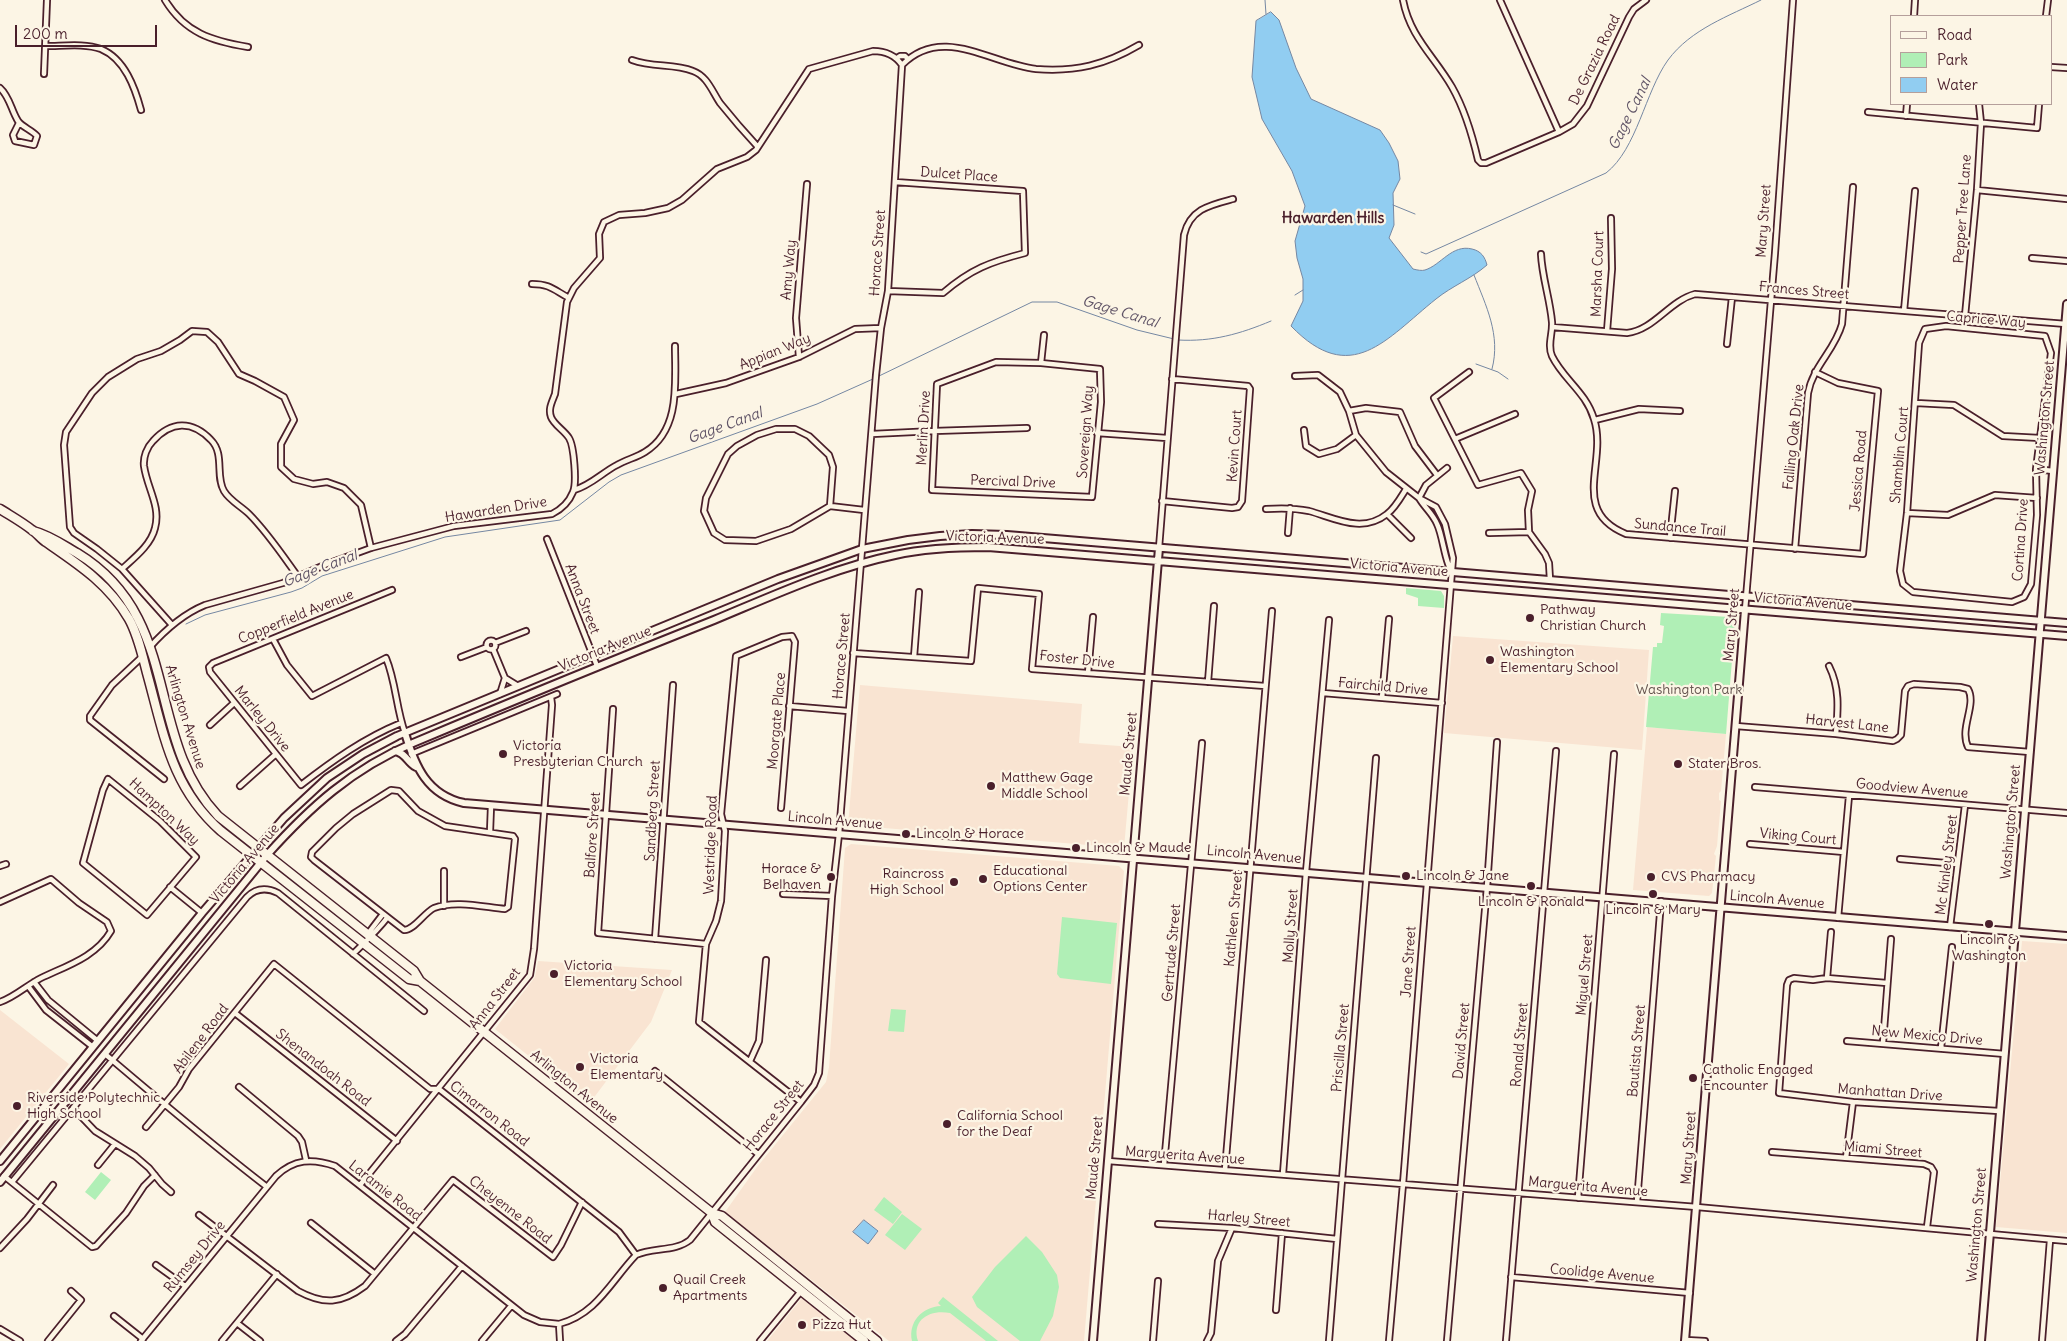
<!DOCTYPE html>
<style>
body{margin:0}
#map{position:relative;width:2067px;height:1341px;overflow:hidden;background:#fcf5e5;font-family:Delius,sans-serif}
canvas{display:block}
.legend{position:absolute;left:1890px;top:15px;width:162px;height:90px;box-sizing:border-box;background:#fcf5e5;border:1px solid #b59f9b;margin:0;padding:6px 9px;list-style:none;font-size:15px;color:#4a1f2b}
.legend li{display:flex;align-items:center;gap:10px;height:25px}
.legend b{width:25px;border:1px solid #b59f9b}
.scale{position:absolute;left:15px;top:25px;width:142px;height:22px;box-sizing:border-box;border:2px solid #4a1f2b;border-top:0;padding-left:6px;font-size:15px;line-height:18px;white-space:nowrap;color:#4a1f2b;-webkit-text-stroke:4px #fcf5e5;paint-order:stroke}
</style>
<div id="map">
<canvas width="2067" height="1341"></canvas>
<ul class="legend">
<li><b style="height:6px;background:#fcf5e5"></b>Road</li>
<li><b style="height:14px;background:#b0efb6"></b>Park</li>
<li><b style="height:14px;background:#91cdf1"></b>Water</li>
</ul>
<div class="scale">200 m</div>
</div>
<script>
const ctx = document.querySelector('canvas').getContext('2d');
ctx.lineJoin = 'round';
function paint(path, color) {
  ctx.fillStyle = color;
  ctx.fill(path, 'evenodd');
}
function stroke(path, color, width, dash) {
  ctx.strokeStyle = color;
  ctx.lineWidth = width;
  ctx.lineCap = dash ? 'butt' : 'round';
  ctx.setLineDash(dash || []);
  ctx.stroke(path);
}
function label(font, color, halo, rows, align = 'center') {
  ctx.font = font + ' Delius,sans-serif';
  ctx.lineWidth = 4.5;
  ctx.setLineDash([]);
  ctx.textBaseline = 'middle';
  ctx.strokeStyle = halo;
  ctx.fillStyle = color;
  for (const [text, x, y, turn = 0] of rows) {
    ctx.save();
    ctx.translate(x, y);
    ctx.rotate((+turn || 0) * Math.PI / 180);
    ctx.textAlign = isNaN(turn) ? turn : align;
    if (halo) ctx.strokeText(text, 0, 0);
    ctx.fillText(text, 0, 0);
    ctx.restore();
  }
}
paint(new Path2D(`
 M1453,636L1649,650L1642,750L1444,733Z
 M860,685L1082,704L1079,743L1133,747L1124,848L848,825Z
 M1647,727L1726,734L1721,791L1719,793V800L1721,801L1717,846L1714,854L1716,856L1712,893L1709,896L1633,890Z
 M851,844L1119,866L1124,871L1084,1341H889L725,1212L757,1167L826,1082L829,1067L845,848Z
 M2022,941L2067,944V1233L1996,1227Z
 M538,961L672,970L651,1022L589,1104L495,1029L535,977Z
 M0,1010L69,1064L0,1149Z
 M802,1298L857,1341H767Z`), '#f9e4d2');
paint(new Path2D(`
 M1406,588L1441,591L1444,596V608L1418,606V598L1406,594Z
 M1661,613L1730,617L1735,623L1726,734L1646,727L1653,647H1657V643H1662L1664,626L1660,625Z
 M1062,917L1117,923L1111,984L1060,978L1057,974Z
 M891,1009L906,1010L904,1032L888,1031Z
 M101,1172L111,1180L95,1200L85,1192Z
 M884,1197L902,1212L893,1224L874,1210Z
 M902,1214L922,1229L905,1250L885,1235Z
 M1026,1236L1042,1252L1057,1275L1059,1287L1053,1316L1040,1341H1020L977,1307L972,1297L995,1267Z
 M943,1297L998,1341H986L950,1313C931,1309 911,1319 918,1341H912C908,1322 922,1307 941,1306L938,1303Z`), '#b0efb6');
const water = new Path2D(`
 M1271,12L1279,20L1296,68L1311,99L1380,130L1389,143L1398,161L1400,179L1393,193L1394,225L1389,238L1413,269C1417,270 1422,271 1425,270C1441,265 1452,244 1472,249C1481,251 1485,257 1487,265C1471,279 1452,286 1436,299C1386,339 1351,388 1291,326L1303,301V279L1297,258L1295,241L1305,206L1292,171L1262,119L1252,77L1256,21Z
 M864,1220L878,1231L868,1244L853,1232Z`);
paint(water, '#91cdf1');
stroke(water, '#7587a2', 1);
stroke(new Path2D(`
 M1265,0L1266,14
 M1393,205L1415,214
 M1421,252L1426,254L1606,173C1637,149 1645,92 1668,60C1691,29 1729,16 1761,0
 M1474,275C1486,306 1501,335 1492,369
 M1295,295L1303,290
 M1178,340C1212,342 1240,334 1271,321
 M1476,364L1498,372L1508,379
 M877,377L1032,302H1057L1137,330L1174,339
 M186,624L205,615L291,592L302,588L322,576L445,537L560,520L609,482L621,475L817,404L873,379`), '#7587a2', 1);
const street = new Path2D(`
 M165,0C185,33 212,41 248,47
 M1403,0C1410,37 1434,56 1452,87C1465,110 1472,134 1478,160L1481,163H1486L1559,132L1573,124L1587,106L1629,17L1634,9L1646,0
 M1500,0L1559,132
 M1914,16L1915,0
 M2046,16L2048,0
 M46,46C63,46 85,43 101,49C125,59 135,88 141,110
 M897,58L900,56H905L908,59
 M632,60C654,68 673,63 693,71C707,76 712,91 720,103C732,118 745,133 758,147
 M902,65C942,24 991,64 1036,69C1076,72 1105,65 1139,45
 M2051,67L2067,68
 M44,74L47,0
 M0,88C10,97 11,110 18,121C22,127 32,130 37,136L34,145L15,141L13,135L19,123
 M1868,112L2037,128L2039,104
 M1906,116L1907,104
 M1977,190L2067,199
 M1541,254C1542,277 1550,299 1552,322C1553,333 1547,345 1552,356C1563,379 1586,392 1594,419C1608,462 1569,511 1626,534L1863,554L1878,391L1838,383L1815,372
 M2032,258L2067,261
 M532,284C550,284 554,290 569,298
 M888,291L943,293C971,269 990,262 1025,253L1023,191L895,182
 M1904,311L1915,191
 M1965,316L1977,190L1981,123L1979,104
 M1946,326L2045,336L2051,353L2036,469L2037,515L2031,584L2024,597L2012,602L1913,592L1903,584L1900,571L1907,513L1919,343L1925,329Z
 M1552,327L1627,333C1654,330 1669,301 1695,294L2066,324
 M1607,331L1612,269L1611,218
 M1727,344L1732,297
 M799,357L796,318L807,184
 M996,362L1041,363L1100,369L1101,402L1092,497L932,490L937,384Z
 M1041,363L1044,335
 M1469,372L1434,398L1478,485L1521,473L1532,491L1528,510L1529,532L1545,554L1549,563L1550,580
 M1295,376L1318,375L1340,392L1349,411L1356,435L1386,472L1419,498L1436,507L1445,524L1453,558L1403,1184L1389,1341
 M676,394L726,383L799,357L855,329L881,328
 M1916,403L1954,405L2003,436L2040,438
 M1349,411L1366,408L1400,412L1415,446L1437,475
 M1595,420L1639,409L1680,411
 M776,429H795L809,436L829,455L833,467L830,506L791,529L756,541L725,540L714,533L704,511L706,498L728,454L737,446L757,435Z
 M1304,430L1306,446L1319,454L1337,449L1356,435
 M1097,433L1167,438
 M872,434L934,431L1027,428
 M1455,439L1515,414
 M2036,469L2053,471
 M574,490C590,486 603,472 617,465C626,460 637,457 645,452C681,430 675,382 675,346
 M1419,498C1424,507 1433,514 1437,524C1443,536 1445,564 1452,572
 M1419,498L1426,485L1447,468
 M1162,501L1232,508L1238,507L1242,501L1250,389L1248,386L1172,379
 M830,506L864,510
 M1266,509C1280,508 1295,508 1309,511C1335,518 1362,534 1387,514C1395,508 1401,497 1406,489
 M1907,513L1948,515L1995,495L2037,498
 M1387,514L1411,538
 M1288,533L1290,508
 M1489,533L1529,532
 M1670,538L1675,491
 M547,539L597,666
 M1159,548L1184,235C1190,209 1210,205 1233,199
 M1795,549L1808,393C1813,366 1835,350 1842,324L1853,187
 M122,569C134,558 151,545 155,528C161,506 147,488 144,466C143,457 147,447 153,441C171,421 192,420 211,440C225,454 215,476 224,491C230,501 241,506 249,514C268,533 283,556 299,578
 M392,590L213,663L209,667L210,672L301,785C332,761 364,738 401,723
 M1745,610L1775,253L1793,0
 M172,625L122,569L97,549L74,533L70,527L64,445L66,432L92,393L108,377L137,359L161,351L180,340L192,331L207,332L218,342L239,374L255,381L284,397L294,420L281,444V467L294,479L313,484L327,482L344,488L361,505L371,548
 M273,639L287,665L312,696L386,658C396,682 396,708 405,733
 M486.5 645a4.5 4.5 0 1 1 9 0a4.5 4.5 0 1 1-9 0Z
 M495,643L526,631
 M149,648C165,630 183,614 205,605L283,583L327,564L371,548L454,526L552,514C562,509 569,502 573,492C577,483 574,446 569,438C564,430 554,425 551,417C548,409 552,402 555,394L567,302L574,288L600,258L599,234L604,222L619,215L645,213L668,208L682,200L717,169L747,157L756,150L809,69L873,51C885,51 895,55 902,65
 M493,649L505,678L518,686
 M853,653L971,661L978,588L1039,594L1032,669L1265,686
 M143,656L112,685L90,716V720L164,779
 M461,657L487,647
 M914,657L919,592
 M1829,666C1840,688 1838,709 1836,734
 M1088,673L1093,617
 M1208,682L1214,606
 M1323,693L1442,703
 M500,694L505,678
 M1382,698L1389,619
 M789,706L848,711
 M613,709L598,933L706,944
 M210,725L234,703
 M1736,726L1836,734L1893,741L1897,739L1901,735L1905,691L1908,686L1914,684L1960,687L1968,689C1977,705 1959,728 1968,747L2030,752
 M411,754L557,694
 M108,779L160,821L196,857L147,915L83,863L103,790Z
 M240,786L276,754
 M1755,787L2067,813
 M391,790L399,791L418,811L445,826L513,836L515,839L508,907L505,909C483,907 455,900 434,908C424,913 413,931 404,930L314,860L311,857L312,852L336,828L353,814Z
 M781,808L795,642L792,636L782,637L736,656L721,814L725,831L721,901L716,921L706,944L699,1022L801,1102
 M490,832L491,806
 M1750,844L1844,852
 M1900,859L1957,864
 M0,866L6,864
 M170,887L202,913
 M783,894L832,896
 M0,902L51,879L79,903L107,922L111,931C96,957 66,966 41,978C27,985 15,997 0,1002
 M444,906V871
 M1838,918L1849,796
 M1950,927L1965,805
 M369,936L370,931L383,914
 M655,939L673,685
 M353,954C365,942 377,931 387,918
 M1827,978L1831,932
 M34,982L48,1000L98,1041
 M1887,983L1827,978L1813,980L1794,978L1789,980L1787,985L1779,1093L1853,1102L1999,1111
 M28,986L46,1010L93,1047
 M235,1013L397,1141
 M1847,1041L2005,1054
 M1883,1043L1891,939
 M1941,1048L1952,947
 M105,1054C158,1099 211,1144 267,1187
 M750,1061L759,1041L766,960
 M655,1071L758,1154
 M239,1087L298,1136L302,1142L306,1160
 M73,1108L95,1131L135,1156L149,1168L162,1184L171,1192
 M146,1127L179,1087L189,1069L274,964L430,1089H439L619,1232L636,1255
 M1772,1152L1924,1164L1931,1167L1934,1172L1927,1227
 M1846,1158L1853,1102
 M1108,1161L1697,1207L2067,1241
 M98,1165L115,1144
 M1164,1165L1202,743
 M1225,1170L1272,611
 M1283,1174L1306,872L1329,620
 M4,1176L92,1247L96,1246L126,1213L144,1186L155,1175
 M12,1182L247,897C256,888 266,887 278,893L424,1011
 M360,1185L530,975L534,949L552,705L551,697
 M1578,1198L1614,754
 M1637,1202L1661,901
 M199,1215L298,1291C324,1305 341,1304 365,1286L453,1180L553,1257L561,1245L582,1202
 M311,1223L375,1274
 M1158,1224L1232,1228L1337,1239
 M0,1248L27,1219L53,1185
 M156,1265L185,1286
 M1511,1277L1690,1293
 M1276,1310L1282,1233
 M114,1316L143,1339
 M237,1323L260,1341
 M0,1329L20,1341
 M1686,1340L1705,1341
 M48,1341L81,1300L71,1291
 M141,1341L276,1176C294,1159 312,1158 335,1166L524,1315L540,1322L559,1324
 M222,1341L277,1274
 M396,1341L405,1334L462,1266
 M482,1341L511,1306
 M560,1341L559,1324C597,1314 611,1281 636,1255C653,1247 675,1252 690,1240L801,1102L814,1085L819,1073L832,896L839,834L876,375L881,328L888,291L902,65
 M760,1341L802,1290
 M1153,1341L1158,1281
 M1207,1341L1211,1333L1218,1261L1232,1228
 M1329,1341L1376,758
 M1447,1341L1487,887L1497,742
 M1506,1341L1556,751
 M2042,1341L2050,1240`);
const secondary = new Path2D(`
 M405,733C415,766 427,795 464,803L2067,936
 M395,751C406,753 407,762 416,767
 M0,1161L202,913L284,818L327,778L363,754L397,736L778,579L862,549L908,540L940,536L972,534L1007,535L2067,623
 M0,1182L267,855C310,807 352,769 413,743C513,701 613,660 714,620C772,596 832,568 895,555C926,548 957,547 988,547L2067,636
 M1093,1341L1159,548
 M1685,1341L1745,610
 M1981,1341L2067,304`);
const primary = new Path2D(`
 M0,509C11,516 22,522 32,530C37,533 41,539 46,542C78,564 109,584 129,619C138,635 142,654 147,673C164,734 171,787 221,831L409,979L420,981
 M33,531C49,535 63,545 77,553C184,618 143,737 218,816L414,971L420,981L712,1213L722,1216L877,1341
 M712,1213L715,1222L864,1341`);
stroke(street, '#4a1f2b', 8);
stroke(secondary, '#4a1f2b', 10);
stroke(primary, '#4a1f2b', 11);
stroke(street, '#fcf5e5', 4.5);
stroke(secondary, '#fcf5e5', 6);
stroke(primary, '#fcf5e5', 8);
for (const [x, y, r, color] of [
 [1530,618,5,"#4a1f2b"],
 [1490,660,5,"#4a1f2b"],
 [503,754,5,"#4a1f2b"],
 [1678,764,5,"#4a1f2b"],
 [991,786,5,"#4a1f2b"],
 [906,834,5,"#4a1f2b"],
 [1076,848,5,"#4a1f2b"],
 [1406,876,5,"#4a1f2b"],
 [831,877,5,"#4a1f2b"],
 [1651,877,5,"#4a1f2b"],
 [983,879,5,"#4a1f2b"],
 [954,882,5,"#4a1f2b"],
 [1531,886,5,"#4a1f2b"],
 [1653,894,5,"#4a1f2b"],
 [1989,924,5,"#4a1f2b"],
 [554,974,5,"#4a1f2b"],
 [580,1067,5,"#4a1f2b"],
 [1693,1078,5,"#4a1f2b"],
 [17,1106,5,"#4a1f2b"],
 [947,1124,5,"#4a1f2b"],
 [663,1288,5,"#4a1f2b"],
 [802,1325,5,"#4a1f2b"]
]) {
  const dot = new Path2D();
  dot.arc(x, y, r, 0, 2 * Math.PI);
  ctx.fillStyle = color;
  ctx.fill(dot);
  stroke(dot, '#fcf5e5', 2);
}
label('14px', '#4a1f2b', '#fcf5e5', [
 ["De Grazia Road",1595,60,-64],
 ["Dulcet Place",959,175,4],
 ["Pepper Tree Lane",1963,209,-86],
 ["Mary Street",1764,221,-86],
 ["Horace Street",878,253,-86],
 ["Amy Way",789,270,-85],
 ["Marsha Court",1598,274,-88],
 ["Frances Street",1804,291,5],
 ["Caprice Way",1986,320,5],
 ["Appian Way",775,352,-22],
 ["Washington Street",2045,418,-85],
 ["Merlin Drive",924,428,-87],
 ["Sovereign Way",1086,432,-86],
 ["Falling Oak Drive",1794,437,-84],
 ["Kevin Court",1235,446,-86],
 ["Shamblin Court",1900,455,-85],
 ["Jessica Road",1859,471,-85],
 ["Percival Drive",1013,482,2],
 ["Hawarden Drive",496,510,-9],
 ["Sundance Trail",1680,528,5],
 ["Victoria Avenue",995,538,2],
 ["Cortina Drive",2021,540,-86],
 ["Victoria Avenue",1399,568,5],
 ["Anna Street",582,599,69],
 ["Victoria Avenue",1803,602,5],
 ["Copperfield Avenue",296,617,-22],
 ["Mary Street",1732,625,-85],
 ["Victoria Avenue",605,649,-22],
 ["Horace Street",842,656,-85],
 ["Foster Drive",1077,660,6],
 ["Fairchild Drive",1383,687,5],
 ["Arlington Avenue",185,717,73],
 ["Marley Drive",262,719,51],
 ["Moorgate Place",777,721,-85],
 ["Harvest Lane",1847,724,6],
 ["Maude Street",1129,754,-85],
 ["Goodview Avenue",1912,789,5],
 ["Sandberg Street",653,811,-87],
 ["Hampton Way",164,812,43],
 ["Lincoln Avenue",835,821,5],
 ["Washington Street",2011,822,-85],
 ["Balfore Street",593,835,-86],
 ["Viking Court",1798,837,5],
 ["Westridge Road",711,845,-88],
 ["Lincoln Avenue",1254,855,5],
 ["Victoria Avenue",245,864,-50],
 ["Mc Kinley Street",1947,865,-83],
 ["Lincoln Avenue",1777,900,5],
 ["Kathleen Street",1234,919,-85],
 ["Molly Street",1291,926,-86],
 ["Gertrude Street",1172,953,-85],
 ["Jane Street",1409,962,-86],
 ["Miguel Street",1585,975,-85],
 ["Anna Street",495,999,-52],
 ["New Mexico Drive",1927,1036,5],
 ["Abilene Road",201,1039,-53],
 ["David Street",1462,1041,-85],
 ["Ronald Street",1520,1045,-85],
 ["Priscilla Street",1341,1048,-85],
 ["Bautista Street",1637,1051,-85],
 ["Shenandoah Road",323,1068,38],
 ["Arlington Avenue",574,1087,39],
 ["Manhattan Drive",1890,1093,4],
 ["Cimarron Road",489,1114,38],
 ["Horace Street",774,1116,-51],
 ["Mary Street",1689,1148,-86],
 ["Miami Street",1883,1150,5],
 ["Marguerita Avenue",1185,1156,4],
 ["Maude Street",1095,1158,-85],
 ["Marguerita Avenue",1588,1187,5],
 ["Laramie Road",385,1191,38],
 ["Cheyenne Road",510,1210,38],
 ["Harley Street",1249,1219,5],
 ["Washington Street",1977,1225,-85],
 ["Rumsey Drive",195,1257,-51],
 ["Coolidge Avenue",1602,1274,5]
]);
label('14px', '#4a1f2b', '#fcf5e5', [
 ["Pathway",1540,610],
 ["Christian Church",1540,626],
 ["Washington",1500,652],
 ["Elementary School",1500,668],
 ["Victoria",513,746],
 ["Presbyterian Church",513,762],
 ["Stater Bros.",1688,764],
 ["Matthew Gage",1001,778],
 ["Middle School",1001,794],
 ["Lincoln & Horace",916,834],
 ["Lincoln & Maude",1086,848],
 ["Horace &",821,869,"right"],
 ["Belhaven",821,885,"right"],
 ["Educational",993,871],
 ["Options Center",993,887],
 ["Raincross",944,874,"right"],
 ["High School",944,890,"right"],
 ["Lincoln & Jane",1416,876],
 ["CVS Pharmacy",1661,877],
 ["Lincoln & Ronald",1531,902,"center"],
 ["Lincoln & Mary",1653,910,"center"],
 ["Lincoln &",1989,940,"center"],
 ["Washington",1989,956,"center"],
 ["Victoria",564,966],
 ["Elementary School",564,982],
 ["Victoria",590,1059],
 ["Elementary",590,1075],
 ["Catholic Engaged",1703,1070],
 ["Encounter",1703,1086],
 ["Riverside Polytechnic",27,1098],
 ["High School",27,1114],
 ["California School",957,1116],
 ["for the Deaf",957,1132],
 ["Quail Creek",673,1280],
 ["Apartments",673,1296],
 ["Pizza Hut",812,1325]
], 'left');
label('14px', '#64534e', '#fcf5e5', [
 ["Washington Park",1689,690]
]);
label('italic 15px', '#5f5366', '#fcf5e5', [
 ["Gage Canal",1630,114,-64],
 ["Gage Canal",1120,312,17],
 ["Gage Canal",725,426,-20],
 ["Gage Canal",320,569,-21]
]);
label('bold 15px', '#4a1f2b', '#fcf5e5', [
 ["Hawarden Hills",1333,219]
]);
</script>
